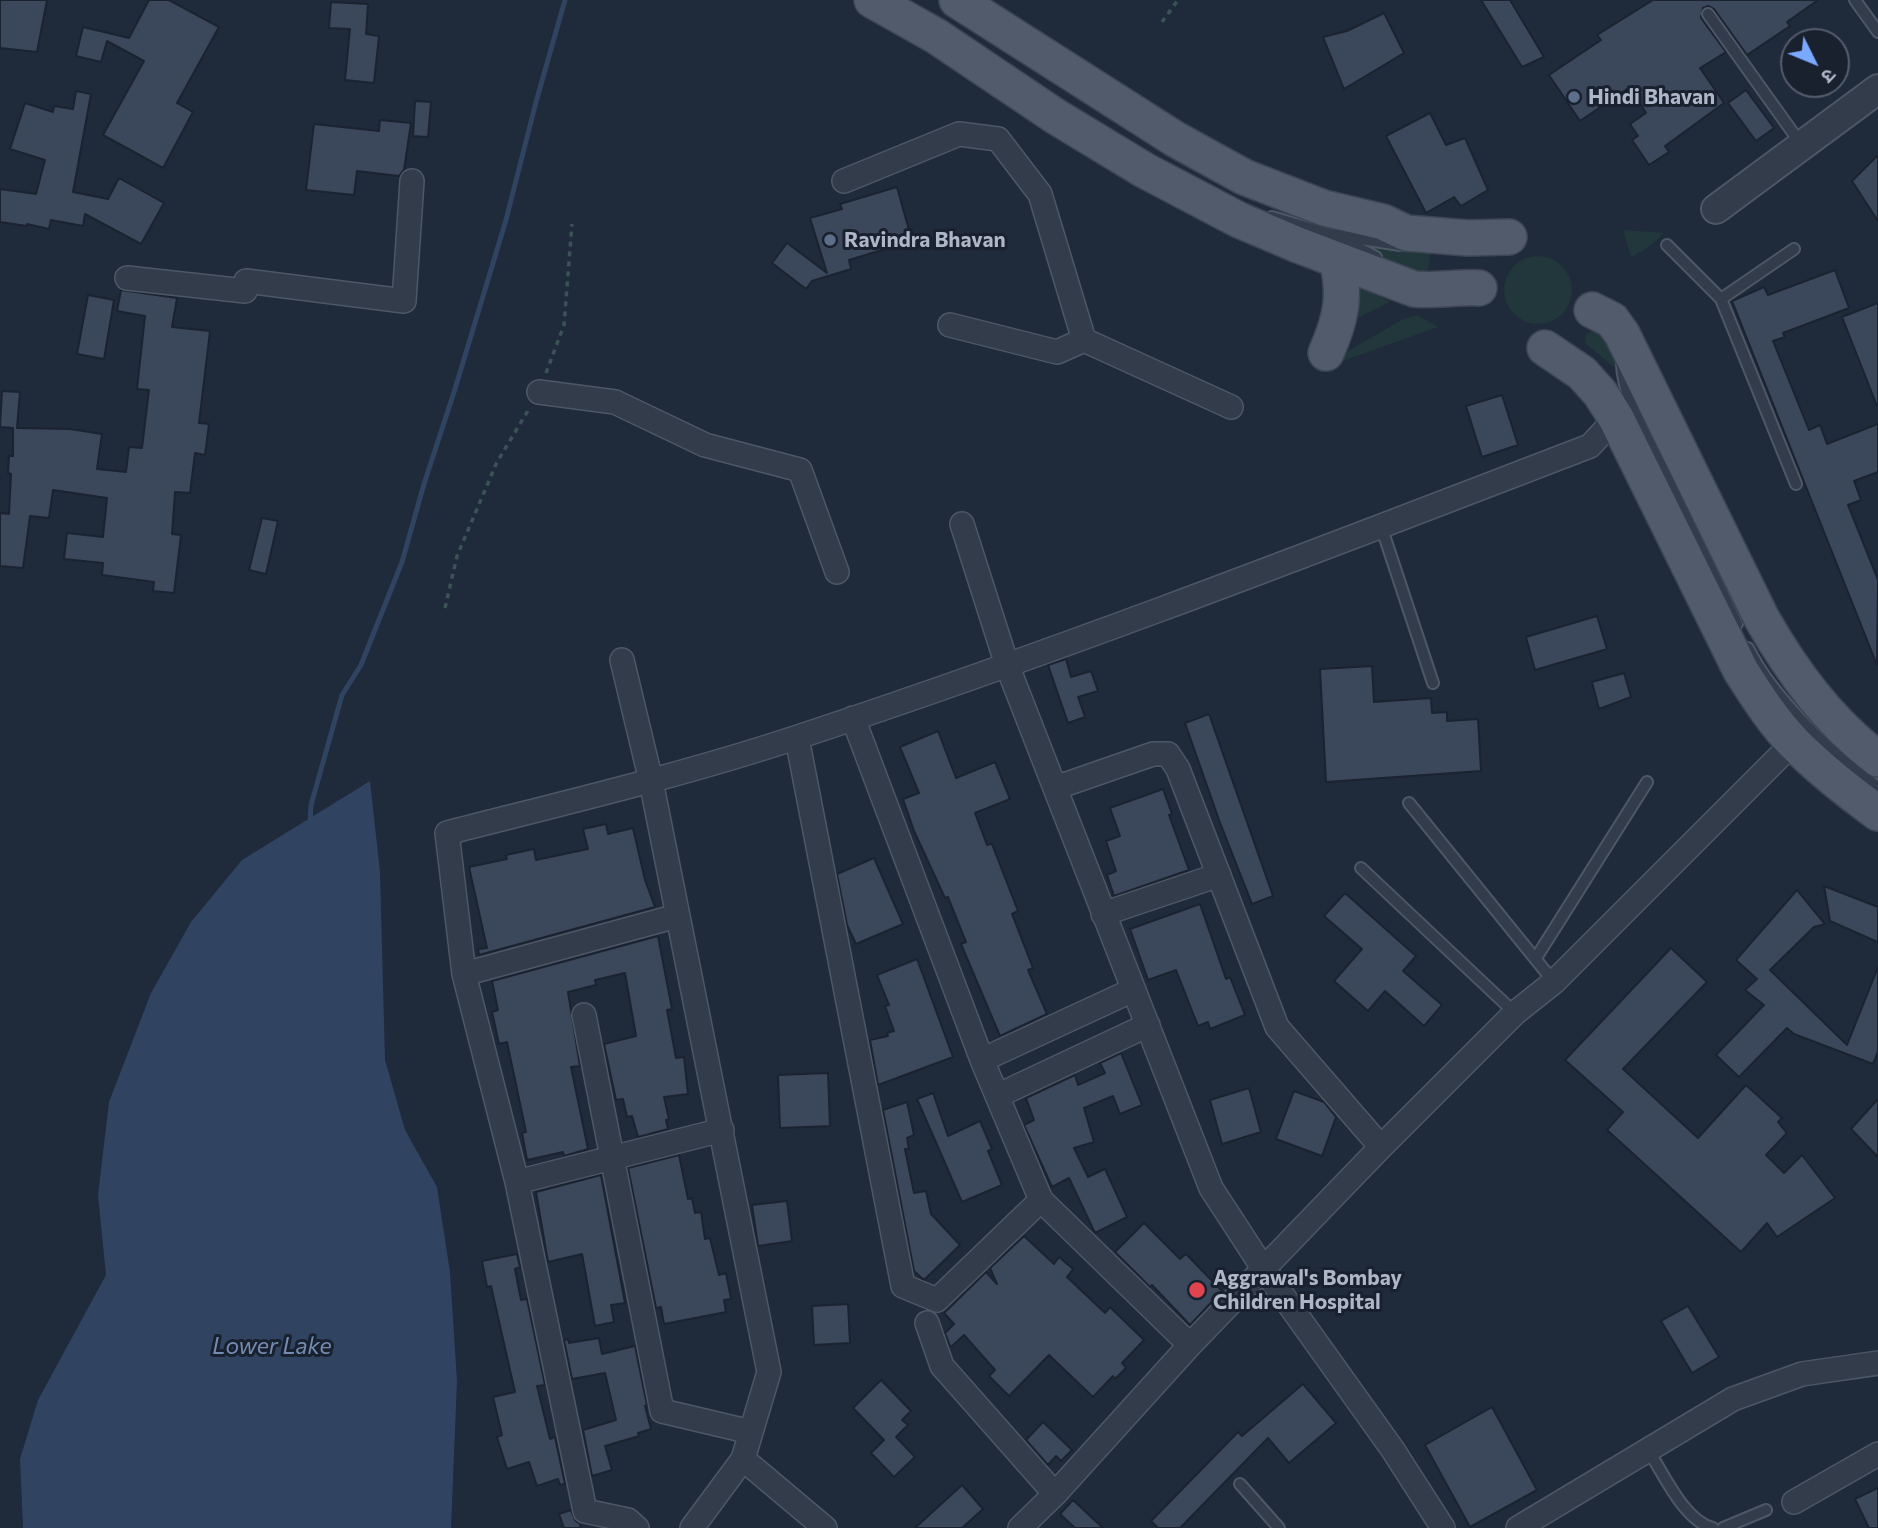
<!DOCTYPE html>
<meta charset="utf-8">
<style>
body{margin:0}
#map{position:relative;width:1878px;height:1528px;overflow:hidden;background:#1f2a3a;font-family:Commissioner,"Noto Sans Devanagari",sans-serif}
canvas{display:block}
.north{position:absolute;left:1780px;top:28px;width:70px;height:70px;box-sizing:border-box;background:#19212f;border:2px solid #555d6c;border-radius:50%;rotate:133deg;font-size:19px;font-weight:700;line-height:28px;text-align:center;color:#aeb7c7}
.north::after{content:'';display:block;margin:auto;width:24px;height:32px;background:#7ba9ff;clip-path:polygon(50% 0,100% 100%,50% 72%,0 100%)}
</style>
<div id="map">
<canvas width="1878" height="1528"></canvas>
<div class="north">उ</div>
</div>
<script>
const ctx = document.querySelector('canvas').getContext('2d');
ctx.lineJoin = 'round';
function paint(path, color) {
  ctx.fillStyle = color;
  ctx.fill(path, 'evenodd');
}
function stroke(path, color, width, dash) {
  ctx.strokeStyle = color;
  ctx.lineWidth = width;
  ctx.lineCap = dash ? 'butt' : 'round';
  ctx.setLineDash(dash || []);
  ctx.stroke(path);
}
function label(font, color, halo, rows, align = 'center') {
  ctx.font = font + ' Commissioner,sans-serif';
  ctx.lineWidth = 6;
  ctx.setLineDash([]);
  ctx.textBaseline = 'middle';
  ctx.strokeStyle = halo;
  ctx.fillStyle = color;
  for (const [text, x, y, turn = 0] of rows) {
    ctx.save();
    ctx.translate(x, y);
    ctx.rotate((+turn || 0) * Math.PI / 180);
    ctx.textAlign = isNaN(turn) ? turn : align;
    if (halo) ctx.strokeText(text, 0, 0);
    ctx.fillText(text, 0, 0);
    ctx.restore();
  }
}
paint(new Path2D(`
 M1623,230L1665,233L1646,249L1631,257Z
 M1356,242L1430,254L1429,266L1426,271C1405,278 1374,253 1356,242Z
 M1504 290a34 34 0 1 1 68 0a34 34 0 1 1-68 0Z
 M1350,281L1390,302L1349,322Z
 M1418,315L1438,327L1312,372L1403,319Z
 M1593,330H1599L1609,345L1618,367L1616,369L1585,343L1586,335Z`), '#21373b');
paint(new Path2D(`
 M370,781L380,872L385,1060L405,1130L437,1187L450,1272L457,1381L451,1528H23L20,1459L38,1400L106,1275L98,1195L109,1102L151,993L191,922L242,860Z`), '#304361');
stroke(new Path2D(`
 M310,824L311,805L342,695L361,665L402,562L424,484L455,389L506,220L536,102L565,0`), '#304361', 5);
const building = new Path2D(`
 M0,0H47L37,52L0,48Z
 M149,0H169L219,27L177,103L193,112L163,168L103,135L144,61L107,41L101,62L76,56L83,27L129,38Z
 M1481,0H1510L1544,57L1522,67Z
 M1653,0H1818L1787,22L1790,26L1747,55L1714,9L1708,6L1703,8L1701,18L1726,52L1700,68L1724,103L1665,146L1669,152L1649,165L1632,140L1638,136L1630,124L1646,113L1630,87L1580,121L1549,75L1601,40L1597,35Z
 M331,2L368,4L366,34L379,36L374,83L345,80L350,29L329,28Z
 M1384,13L1404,53L1344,89L1323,37L1347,31Z
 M1746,90L1774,128L1756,141L1728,103Z
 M76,91L91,94L73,192L108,199L119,178L164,203L141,244L85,214L83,226L51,220L49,229L27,224V226L0,222V189L36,194L45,160L10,149L25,103L53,112L54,106L73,109Z
 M415,101L431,102L428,137L413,136Z
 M1430,113L1446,145L1465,138L1488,190L1461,206L1454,197L1426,213L1386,136Z
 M380,120L411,123L404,170L399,176L357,171L354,195L306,190L314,124L379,131Z
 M1878,155V221L1852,181Z
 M897,187L912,241L849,260L851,269L812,281L806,289L772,263L787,243L827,273L810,218L842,209L840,204Z
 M1835,270L1849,308L1783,333L1785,337L1773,341L1809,430L1820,425L1827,444L1878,424V472L1854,481L1861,500L1848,505L1878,580L1877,665L1732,301L1764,287L1768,295Z
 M121,290L177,298L172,327L210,331L199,423L209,424L205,455L195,453L190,493L175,492L172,534L181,535L174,593L153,591L154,582L102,575L103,563L64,559L67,533L103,537L107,498L53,490L49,518L30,516L23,568L0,566V513L9,514L11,474L8,473L9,456H13V428L0,427L2,391L20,392L17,428L70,429L102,434L97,469L126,472L129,447L142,448L149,390L137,389L145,316L117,311Z
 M88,295L114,300L104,359L77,354Z
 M1878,303V406H1877L1842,317Z
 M1502,395L1518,445L1482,457L1466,406Z
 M262,518L278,521L266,574L249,570Z
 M1597,616L1607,649L1535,670L1526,637Z
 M1066,659L1071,677L1091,671L1098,691L1078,697L1085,717L1068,723L1048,665Z
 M1372,666L1374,702L1431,698L1432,713L1447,712V721L1478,719L1481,771L1326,782L1320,669Z
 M1624,673L1631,697L1599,709L1592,682Z
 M1209,714L1273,896L1252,904L1219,820L1185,723Z
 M938,731L956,778L995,762L1010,799L975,813L987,845L992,844L1018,911L1012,914L1033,968L1028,970L1047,1014L1000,1036L961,944L966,942L948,897L945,898L914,831L903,799L919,793L900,747Z
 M1163,789L1172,814L1169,815L1189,870L1114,896L1107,875L1116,871L1106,841L1120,836L1110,808Z
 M606,824L608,834L633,828L645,880L655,907L479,955L478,949L487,948L469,867L507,859L506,855L534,849L536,860L588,849L583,829Z
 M874,858L903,924L856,944L847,925L837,874Z
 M1824,886L1878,907V942L1830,921Z
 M1797,890L1825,924L1814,927L1770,970L1847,1045L1878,967V1051L1873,1064L1794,1034L1787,1028L1739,1077L1716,1055L1764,1005L1745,990L1757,979L1736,960Z
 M1345,893L1416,956L1403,971L1442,1005L1424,1026L1385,991L1368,1011L1334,981L1362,949L1324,916Z
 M1200,904L1226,979L1230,977L1245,1015L1210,1029L1208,1022L1198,1026L1176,970L1148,980L1130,929Z
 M658,936L672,1009L667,1010L676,1058L684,1057L688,1094L664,1097L669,1119L666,1120L668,1129L638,1137L632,1116L627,1117L623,1099L616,1100L604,1044L636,1036L625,973L595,980L596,985L568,992L580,1066L571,1067L588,1149L564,1156L563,1152L527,1160L522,1133L526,1132L507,1042L499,1044L492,1012L498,1010L492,981Z
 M1671,948L1707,982L1623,1069L1698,1138L1746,1085L1782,1118L1778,1122L1787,1133L1766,1155L1784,1173L1802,1155L1835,1198L1777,1237L1767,1223L1741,1252L1607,1130L1623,1112L1565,1060Z
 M917,959L953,1057L878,1085L870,1040L888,1036L887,1033L894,1031L885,1006L889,1005L877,975Z
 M1121,1053L1142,1105L1120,1114L1113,1096L1084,1108L1094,1142L1074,1148L1088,1177L1105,1169L1127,1217L1095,1233L1069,1178L1052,1187L1024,1125L1034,1120L1026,1098L1075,1075L1078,1085L1105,1073L1100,1063Z
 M828,1073L830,1126L780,1128L778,1075Z
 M1249,1088L1261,1132L1222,1144L1210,1100Z
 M1294,1091L1324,1102L1336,1117L1322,1156L1276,1139Z
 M933,1093L948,1136L980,1121L992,1149L988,1151L1002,1185L962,1202L917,1099Z
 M1878,1099V1157L1851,1129Z
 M907,1102L914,1135L907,1138L909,1149H905L914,1193L926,1191L931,1214L960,1245L924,1280L914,1271L883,1110Z
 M679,1155L688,1199L692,1198L695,1213L701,1212L705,1239L710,1238L719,1275L726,1273L731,1299L724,1300L726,1312L664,1324L661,1307L656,1308L628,1168Z
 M601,1175L625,1303L611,1305L614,1322L595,1326L582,1254L548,1262L536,1192Z
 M787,1201L792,1241L758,1246L752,1205Z
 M1144,1223L1180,1259L1186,1254L1222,1291L1190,1325L1152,1285L1150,1287L1115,1252Z
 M1024,1236L1054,1264L1059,1257L1073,1269L1067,1277L1105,1313L1110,1307L1144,1340L1122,1363L1126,1368L1115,1379L1113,1376L1093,1397L1049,1355L1009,1396L989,1376L995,1370L964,1335L951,1347L950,1346L945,1333L954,1324L944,1313L986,1272L997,1284L990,1268Z
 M517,1254L520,1267L515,1269L521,1300L527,1299L545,1385L537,1386L550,1439L555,1437L565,1484L560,1485L558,1479L537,1486L529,1462L507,1469L497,1437L502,1435L493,1397L515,1392L491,1286L487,1287L482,1261Z
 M848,1304L850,1343L814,1345L812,1306Z
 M1688,1306L1719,1357L1692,1373L1661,1321Z
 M599,1338L602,1354L635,1346L647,1405L645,1406L651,1429L638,1433L639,1436L605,1446L612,1470L592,1476L583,1430L616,1420L605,1373L572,1379L564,1340L568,1339L569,1343Z
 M881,1380L911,1411L902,1420L908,1425L896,1437L915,1457L894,1477L871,1453L884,1440L853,1408Z
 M1303,1384L1336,1423L1289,1463L1268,1438L1180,1528H1158L1151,1521L1238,1432L1242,1436Z
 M1492,1407L1537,1490L1470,1527L1425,1445Z
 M1043,1422L1072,1450L1061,1461L1056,1456L1048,1465L1026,1440Z
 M962,1485L983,1509L962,1528H915Z
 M1878,1488V1528H1869L1855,1499Z
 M1073,1500L1103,1528H1075L1060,1514Z
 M571,1510L575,1520L580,1524L581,1528H564L559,1514Z`);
paint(building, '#3b485b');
stroke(building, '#1b2331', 2);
const service = new Path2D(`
 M1855,0L1878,32
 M1708,14L1801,144
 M1272,217L1329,234L1400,245
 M1341,239L1376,257
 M1667,245L1721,299L1796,484
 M1721,299L1794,249
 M1622,361C1621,395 1649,441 1664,472C1688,522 1713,573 1737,624
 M1381,526L1433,683
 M1748,648C1771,695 1834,758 1878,787
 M1409,803L1554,982
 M1361,868L1515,1013
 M1536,958L1647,782
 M1648,1450C1664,1474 1684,1521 1713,1528
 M1240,1484L1279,1528
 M1723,1528L1766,1510`);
const minor = new Path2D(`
 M844,181L959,134L998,139L1040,194L1084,340
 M127,278L245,291
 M246,281L404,301L412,181
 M950,325L1057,352L1084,340L1231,407
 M539,392L615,402L705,445L800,470L837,572
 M962,524L1007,665L1211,1188L1263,1268L1393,1450L1443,1528
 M622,660L651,781L769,1372L743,1459L692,1528
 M853,718L982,1060L1041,1200L1190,1345
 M797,738L903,1286L937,1300L1041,1200
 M1055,788L1153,754H1168L1178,769L1277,1027L1381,1147
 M1103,914L1219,875
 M464,974L677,916
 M584,1015L662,1411L751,1432
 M982,1060L1133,990
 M997,1096L1148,1025
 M517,1182L722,1130
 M927,1323L942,1366L1055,1494
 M743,1459L825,1528
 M1794,1502L1878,1454
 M637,1528L628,1520L585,1511L517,1182L464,974L447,833C564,803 683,775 798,737C1065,649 1327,547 1590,446L1616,418
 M1020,1528L1055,1494L1190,1345L1381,1147L1515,1013L1554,982L1793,743
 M1518,1528L1733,1399L1802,1374L1878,1363`);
const tertiary = new Path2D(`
 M1716,209L1878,89`);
const primary = new Path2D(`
 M872,0L936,36L1055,116L1144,170L1239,220L1298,245L1414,289C1435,291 1457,287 1479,288
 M957,0L1175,139L1244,177L1324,208L1383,222L1406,233L1468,238L1509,237
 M1592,310L1612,320L1622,334L1762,619C1793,673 1828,721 1878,759
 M1545,348L1582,373L1600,393L1616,418L1741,671C1757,696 1774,723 1795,744C1821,770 1849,792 1878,813
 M1326,353C1341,319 1346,296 1337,260`);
stroke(service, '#4e5765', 14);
stroke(minor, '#4e5765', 26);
stroke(tertiary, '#4e5765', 32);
stroke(primary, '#3d4554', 38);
stroke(new Path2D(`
 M1162,22L1178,0
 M546,373L564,325L572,224
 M445,608L457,556L497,462L529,409`), '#3c5356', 3.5, [5, 5]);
stroke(service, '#333c4b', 10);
stroke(minor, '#333c4b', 23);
stroke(tertiary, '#333c4b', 28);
stroke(primary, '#515b6b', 35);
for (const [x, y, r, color] of [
 [1574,97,7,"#5c6f8a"],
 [830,240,7,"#5c6f8a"],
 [1197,1290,9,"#e0444e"]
]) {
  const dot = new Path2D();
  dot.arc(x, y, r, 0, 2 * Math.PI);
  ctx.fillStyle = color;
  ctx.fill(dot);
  stroke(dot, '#19212f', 2.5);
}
label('bold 21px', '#aeb7c7', '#19212f', [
 ["Hindi Bhavan",1588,97],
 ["Ravindra Bhavan",844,240],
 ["Aggrawal's Bombay",1213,1278],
 ["Children Hospital",1213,1302]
], 'left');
label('italic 23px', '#748cb2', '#19212f', [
 ["Lower Lake",272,1346]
]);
</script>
